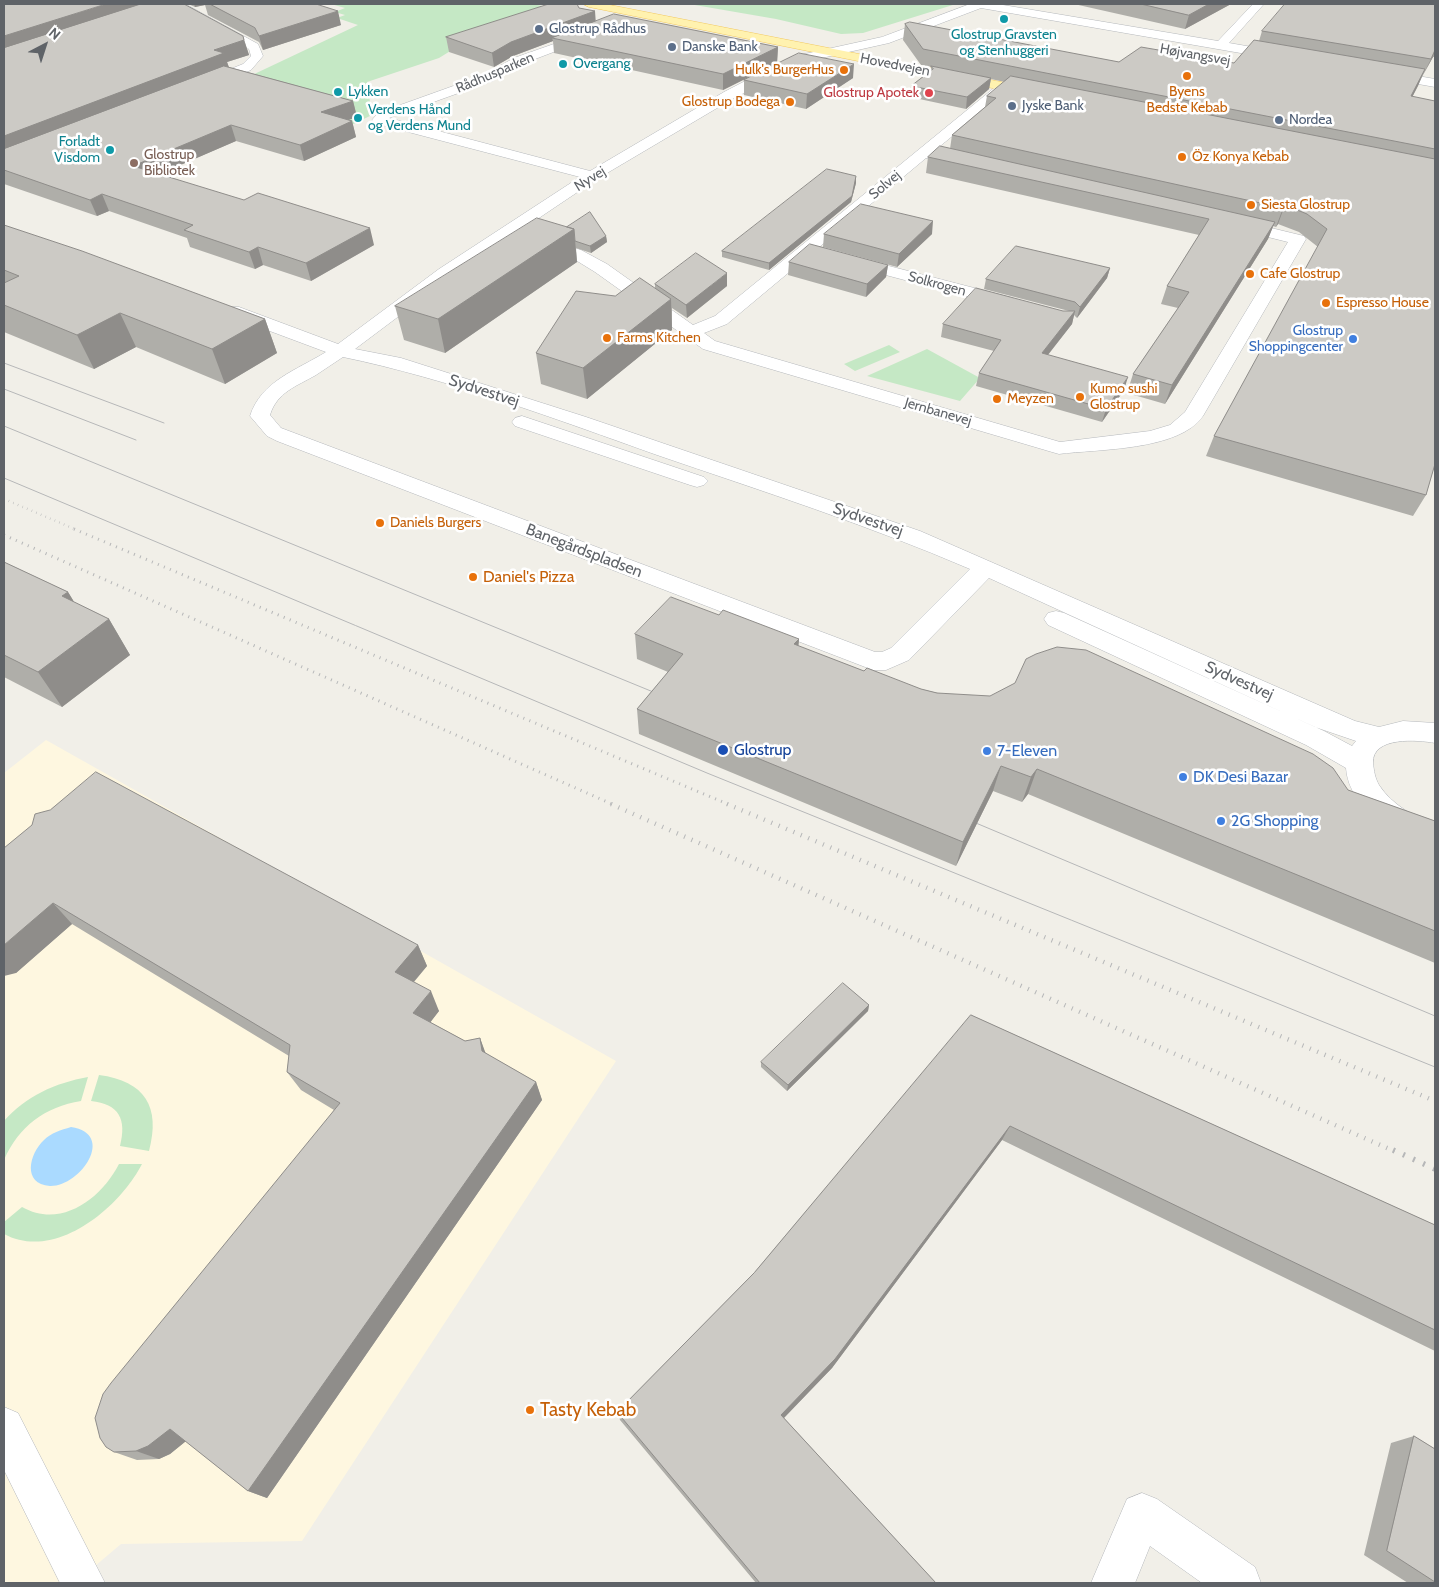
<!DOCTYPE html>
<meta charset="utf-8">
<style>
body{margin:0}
#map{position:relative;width:1439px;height:1587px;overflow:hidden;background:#f1efe8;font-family:Cabin,sans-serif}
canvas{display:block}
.frame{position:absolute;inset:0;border:5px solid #5f6368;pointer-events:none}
.north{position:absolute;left:20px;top:20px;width:50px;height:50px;-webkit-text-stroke:4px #fff;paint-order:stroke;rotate:40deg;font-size:14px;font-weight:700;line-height:20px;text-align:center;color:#5f6368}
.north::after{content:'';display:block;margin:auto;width:18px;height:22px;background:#5f6368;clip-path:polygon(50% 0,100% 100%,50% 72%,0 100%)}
</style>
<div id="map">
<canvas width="1439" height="1587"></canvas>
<div class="frame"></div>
<div class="north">N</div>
</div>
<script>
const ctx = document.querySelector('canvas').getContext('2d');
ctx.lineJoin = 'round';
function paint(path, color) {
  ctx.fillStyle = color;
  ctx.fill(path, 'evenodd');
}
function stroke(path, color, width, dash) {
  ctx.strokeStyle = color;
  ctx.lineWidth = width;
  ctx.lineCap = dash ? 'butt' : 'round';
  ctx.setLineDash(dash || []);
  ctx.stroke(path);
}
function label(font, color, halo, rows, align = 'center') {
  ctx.font = font + ' Cabin,sans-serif';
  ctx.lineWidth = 5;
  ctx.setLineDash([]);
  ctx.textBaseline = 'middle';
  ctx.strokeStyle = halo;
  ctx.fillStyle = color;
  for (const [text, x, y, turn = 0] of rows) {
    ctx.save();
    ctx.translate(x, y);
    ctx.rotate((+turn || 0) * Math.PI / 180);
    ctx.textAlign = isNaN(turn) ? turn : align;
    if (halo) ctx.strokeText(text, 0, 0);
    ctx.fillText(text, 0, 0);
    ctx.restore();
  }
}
paint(new Path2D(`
 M46,740L616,1061L302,1541L121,1544L75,1583H4V773Z`), '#fef7e0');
paint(new Path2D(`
 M331,4H532L562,10L452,50L439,58L367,82L372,115L345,128L248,77L358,25L337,18L345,15L335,12L345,8Z
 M689,4H956L863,33L841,34L776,19Z
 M889,345L900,352L855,371L844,364Z
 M927,349L980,378L960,401L867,376Z
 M99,1075C145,1081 161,1107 149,1151L120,1146C127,1119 119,1104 91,1101Z
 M88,1077L81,1101C45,1107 19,1126 4,1160V1121C26,1096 55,1083 88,1077Z
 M119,1164H142C120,1207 56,1262 4,1234V1222L22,1207C61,1229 101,1199 119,1164Z`), '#c5e8c5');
paint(new Path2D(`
 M71,1127C117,1134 80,1187 50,1186C22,1184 29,1154 44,1140C51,1133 61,1130 71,1127Z`), '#aadaff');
const minor = new Path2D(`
 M172,4H185L258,44L263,56L251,70L211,87H201L200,84L201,81L243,64L251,56L249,49Z
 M970,4H997L1218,41L1253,4H1264L1229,43L1281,52L1287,56L1281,60L981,8L889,43L808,61L734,98L597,179L451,277L355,349L401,358L586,417L920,531L1355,721L1379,727L1403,721L1435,723V743C1418,740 1372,736 1373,763C1374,771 1375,778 1379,785C1392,805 1415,817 1435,826V849C1399,839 1349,810 1346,768L1306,745L1048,625L1044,619L1048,613L1056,611L1064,613L1324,731L1352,746L1356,741L1315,727L989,578L909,660L886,670H873L277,441L267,436L250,416C261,381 297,370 326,352L227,315L224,311L227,307H239L338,344L439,269L580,177L374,123L372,120L378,113L484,75L514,58L585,33H593V37L522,64L492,81L389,118L590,171L724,92L772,67L800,55L882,37ZM343,357C449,379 556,419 657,455C762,491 868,525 970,569L891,648L882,652H875L281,428L270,415C277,392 297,386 316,375C325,369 334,363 343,357Z
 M1383,70L1435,79V87L1379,77L1377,74L1379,71Z
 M1004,83L1009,84L1010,87L1009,90L934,151L971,160L973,163L971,166L966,167L926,158L727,324L704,333L715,341L1060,442L1150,431L1170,425L1185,412L1288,242L1228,227L1226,224L1228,221L1234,219L1304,236L1306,239L1203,416C1179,451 1098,449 1059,454L1052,452L703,349L595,272L569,256L536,246L534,243L542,238L581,250L607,264L693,325L715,316L999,84Z
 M850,256L1013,298L1016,302L1013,306L1007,307L844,264L842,261L844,258Z
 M522,416L704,477L708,481L704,485L697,487L690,485L515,426L512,422L515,418Z
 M4,1407L18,1413L105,1583H60L4,1470Z
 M1142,1493L1157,1499L1255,1567L1261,1583H1202L1150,1546L1135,1583H1091L1127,1499Z`);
const major = new Path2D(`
 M583,4H605L1037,89L1043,93L1037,97L589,7Z`);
stroke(minor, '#b5b8bc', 1);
stroke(major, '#f2c960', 1);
paint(minor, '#fff');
paint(major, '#fff2af');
stroke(new Path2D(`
 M4,363L164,423
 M4,389L136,440
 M4,426L663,696
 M4,478L707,773L1435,1067
 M964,818L1435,1016`), '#b6b7b8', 1);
stroke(new Path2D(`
 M4,499L77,530`), '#b6b7b8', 2.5, [0.5, 4.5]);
stroke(new Path2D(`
 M74,529L730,805
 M4,535L614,805`), '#b6b7b8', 3, [1, 5.5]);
stroke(new Path2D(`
 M611,804L1396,1152
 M727,804L1435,1101`), '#b6b7b8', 4.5, [1, 7]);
stroke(new Path2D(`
 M1393,1150L1435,1169`), '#b6b7b8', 5.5, [2, 9]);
paint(new Path2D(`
 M4,4L243,36L249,55L227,62L229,67L353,101L357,117L348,120L352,121L356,137L304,161L236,141L159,174L374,245L311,281L263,265L255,269L190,247L187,238L109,211L97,216L4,184Z
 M188,4H316L341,25L263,50L259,42L208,15L205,5L195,7Z
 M1074,4H1231L1185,29Z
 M1435,4V57H1433L1423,75L1412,97L1435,101V464L1426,495L1413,516L1206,456L1214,436L1318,247L1299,232L1278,224L1276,227L1273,226L1268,239L1165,404L1127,393L1133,374L1178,308L1161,304L1167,286L1199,235L926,173L928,157L950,149L952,135L985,107L987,96L1005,82L991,79L989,89L966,109L910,97L911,86L930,71L931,67L921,65L903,40L905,24L1119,62L1234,63L1259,41L1262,31Z
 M579,8L595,11V21L778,47L777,63L723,90L554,53L553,41L513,56L494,67L449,52L446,37Z
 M853,78L806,109L744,95V80Z
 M856,183L851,202L769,270L722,257V251Z
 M4,225L265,319L277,353L225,384L136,347L94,369L4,332Z
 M567,227L606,236L607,242L591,253L576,248L577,262L445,353L404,340L395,306Z
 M824,234H932L897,267L823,247Z
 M789,262L888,265L886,277L866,297L788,275Z
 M1110,268L1107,278L1077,318L1074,315L1072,324L1048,355L1124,390L1102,422L976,386L979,373L994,351L941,337L943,324L1069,311L984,289L986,279Z
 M655,284L727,286L687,318L672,308V330L587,399L541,384L536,353L615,296L655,288Z
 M4,562L68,592L74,602L109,619L130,655L62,707L4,677Z
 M719,615L799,639L798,646L864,671L921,689L1348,790L1435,821V963L1028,794L1022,802L993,791L956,866L639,734L637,709L668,672L637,659L635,634Z
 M4,848L418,945L427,966L414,982L439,1011L430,1022L465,1041L480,1038L485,1053L536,1082L542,1100L267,1498L248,1491L186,1441L170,1454L159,1459L137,1460L114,1452L334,1110L301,1090L287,1072L289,1056L72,924L16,973Z
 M869,1005L868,1011L787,1091L761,1067V1062Z
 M971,1015L1435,1225V1351L1002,1140L832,1368L784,1418L936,1583H756L620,1420L617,1412L754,1273Z
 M1414,1436L1435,1449V1583H1408L1364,1555L1391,1443Z`), '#afaea9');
paint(new Path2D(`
 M106,4H155L4,53V36Z
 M194,4H205V5L195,7Z
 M1209,4H1231L1185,29L1189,15Z
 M338,11L341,25L263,50L259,36Z
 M595,11L596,25L552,38L553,41L513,56L494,67L492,53L511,42Z
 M244,40L249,55L227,62L229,68L4,155V136L214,50Z
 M778,47L777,63L723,90V74Z
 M1435,50L1433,57L1423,75L1431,59Z
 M854,64L853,78L806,109L807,94Z
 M1425,69L1418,86L1404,113L1411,96Z
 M991,78L989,89L966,109L967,97Z
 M353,101L357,117L325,128L321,112Z
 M352,121L356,137L304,161L300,145Z
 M231,125L236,141L139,183L133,166Z
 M856,176V183L851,202L769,270V263Z
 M102,194L109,211L97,216L90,200Z
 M1285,205L1278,224L1276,227L1283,208Z
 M933,221L932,234L897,267L899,254Z
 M1275,222L1268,239L1165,404L1172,385Z
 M370,228L374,245L311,281L306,263Z
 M574,229L577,262L445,353L438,319Z
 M606,236L607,242L591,253L590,246Z
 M258,247L263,265L255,269L249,252Z
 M888,265L886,277L866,297L867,284Z
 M1110,268L1107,278L1077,318L1080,307Z
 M727,273V286L687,318L686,305Z
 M671,299L672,330L587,399L583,368Z
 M1075,311L1072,324L1039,366L1042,353Z
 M120,313L136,347L94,369L77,335Z
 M265,319L277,353L225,384L212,349Z
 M1128,377L1124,390L1102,422L1106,409Z
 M68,592L90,628L62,596Z
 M109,619L130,655L62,707L38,672Z
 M799,639L797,664L794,644Z
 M1001,766L993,791L956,866L963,842Z
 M1037,769L1028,794L1022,802L1031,777Z
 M53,903L72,924L16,973L4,976V945Z
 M418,945L427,966L405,992L395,972Z
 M431,991L439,1011L423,1032L413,1013Z
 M869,1005L868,1011L787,1091L788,1085Z
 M480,1038L487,1057L482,1051Z
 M536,1082L542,1100L267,1498L248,1491Z
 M1010,1126L1002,1140L832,1368L779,1423L781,1415Z
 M170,1429L191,1437L170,1454L159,1459L136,1451Z`), '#8f8d8a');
const building = new Path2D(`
 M4,4H106L4,36Z
 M141,4H184L243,36L244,40L214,50L224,53L4,136V48Z
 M210,4H316L338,11L259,36L255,28Z
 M549,4H577L579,8L595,11L511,42L492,53L446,37Z
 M1141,4H1209L1189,15Z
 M1285,4H1435V50L1431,59L1262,31Z
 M614,14L778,47L723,74L552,38Z
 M910,22L1119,62L1141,47L1234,63L1254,40L1425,69L1411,96L1435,101V149L923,49L905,24Z
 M799,53L854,64L807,94L744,80Z
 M224,66L353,101L321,112L352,121L300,145L231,125L133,166L244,200L258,193L370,228L306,263L258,247L249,252L184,230L193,225L102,194L90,200L4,170V149Z
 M931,66L991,78L967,97L911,86L933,69Z
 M1011,76L1435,159V464L1426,495L1214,436L1327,229L1307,214L1285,205L1283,208L952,135L996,98L987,96Z
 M940,146L1275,222L1172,385L1133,374L1189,292L1167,286L1209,219L928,157Z
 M827,169L856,176L852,196L769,263L722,251Z
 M861,204L933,221L899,254L824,234Z
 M590,212L606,236L590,246L575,241L574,229L567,227Z
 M537,218L574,229L438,319L395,306Z
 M4,225L82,251L265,319L212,349L120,313L77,335L4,305V283L19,276L4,270Z
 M810,244L888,265L867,284L789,262Z
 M1016,246L1110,268L1080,307L1075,302L986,279Z
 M696,253L727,273L686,305L655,284Z
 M640,278L671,299L583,368L536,353L576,291L615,296Z
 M976,288L1063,311H1075L1042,353L1128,377L1106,409L979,373L1001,340L943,324Z
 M4,562L68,592L62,596L109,619L38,672L4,655Z
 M671,597L719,615L723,610L799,639L794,644L864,671L867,668L921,689L937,693L990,696L1015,683L1026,659L1036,654L1057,647L1086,650L1313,754L1333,768L1348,790L1435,821V931L1037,769L1031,777L1001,766L963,842L637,709L683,654L635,634Z
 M96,772L418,945L395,972L431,991L413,1013L465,1041L480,1038L482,1051L536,1082L248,1491L170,1429L148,1446L136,1451L114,1452L106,1447L100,1438L95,1418L103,1394L111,1383L340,1103L287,1072L290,1045L53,903L4,945V848L32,825L35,814L50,810Z
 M843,983L869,1005L788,1085L761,1062Z
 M971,1015L1435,1225V1330L1010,1126L835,1359L781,1415L936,1583H760L617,1412L754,1273Z
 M1414,1436L1435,1449V1582L1387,1551Z`);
paint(building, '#cccac5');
stroke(building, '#8f8d8a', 1);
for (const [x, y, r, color] of [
 [1004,19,5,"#0f9aa8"],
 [539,29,5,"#5c6f8a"],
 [672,47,5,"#5c6f8a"],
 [563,64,5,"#0f9aa8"],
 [844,70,5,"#e8710a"],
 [1187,76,5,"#e8710a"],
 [338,92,5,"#0f9aa8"],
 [929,93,5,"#e0444e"],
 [790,102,5,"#e8710a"],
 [1012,106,5,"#5c6f8a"],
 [358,118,5,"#0f9aa8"],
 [1279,120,5,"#5c6f8a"],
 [110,150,5,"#0f9aa8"],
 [1182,157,5,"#e8710a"],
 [134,163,5,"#8d6e63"],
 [1251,205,5,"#e8710a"],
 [1250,274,5,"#e8710a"],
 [1326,303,5,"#e8710a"],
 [607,338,5,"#e8710a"],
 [1353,339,5,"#3f7fe0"],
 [1080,397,5,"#e8710a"],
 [997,399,5,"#e8710a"],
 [380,523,5,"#e8710a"],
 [473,577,5,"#e8710a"],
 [723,750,6,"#1a4fb4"],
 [987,751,5,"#3f7fe0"],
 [1183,777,5,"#3f7fe0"],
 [1221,821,5,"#3f7fe0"],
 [530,1410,5,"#e8710a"]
]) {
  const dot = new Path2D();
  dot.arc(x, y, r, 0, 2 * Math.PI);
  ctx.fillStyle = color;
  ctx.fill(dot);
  stroke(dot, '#fff', 2);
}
label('14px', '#4e5e75', '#fff', [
 ["Glostrup Rådhus",549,29],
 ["Danske Bank",682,47],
 ["Jyske Bank",1022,106],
 ["Nordea",1289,120]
], 'left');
label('14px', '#0d838f', '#fff', [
 ["Glostrup Gravsten",1004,35,"center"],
 ["og Stenhuggeri",1004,51,"center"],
 ["Overgang",573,64],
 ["Lykken",348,92],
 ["Verdens Hånd",368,110],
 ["og Verdens Mund",368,126],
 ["Forladt",100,142,"right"],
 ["Visdom",100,158,"right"]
], 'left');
label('14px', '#5f6368', '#fff', [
 ["Højvangsvej",1195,55,10],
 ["Hovedvejen",895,65,11],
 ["Rådhusparken",495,73,-23],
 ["Nyvej",590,179,-32],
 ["Solvej",885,185,-40],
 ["Solkrogen",937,284,15],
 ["Jernbanevej",938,412,16]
]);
label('14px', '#c56008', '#fff', [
 ["Hulk's BurgerHus",834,70,"right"],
 ["Byens",1187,92,"center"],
 ["Bedste Kebab",1187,108,"center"],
 ["Glostrup Bodega",780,102,"right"],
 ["Öz Konya Kebab",1192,157],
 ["Siesta Glostrup",1261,205],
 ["Cafe Glostrup",1260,274],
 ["Espresso House",1336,303],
 ["Farms Kitchen",617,338],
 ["Kumo sushi",1090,389],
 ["Glostrup",1090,405],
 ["Meyzen",1007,399],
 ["Daniels Burgers",390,523]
], 'left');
label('14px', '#be3a42', '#fff', [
 ["Glostrup Apotek",919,93]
], 'right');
label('14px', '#785e54', '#fff', [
 ["Glostrup",144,155],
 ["Bibliotek",144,171]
], 'left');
label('14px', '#366cbe', '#fff', [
 ["Glostrup",1343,331],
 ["Shoppingcenter",1343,347]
], 'right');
label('16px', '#5f6368', '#fff', [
 ["Sydvestvej",484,391,18],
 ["Sydvestvej",868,520,19],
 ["Banegårdspladsen",584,551,21],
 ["Sydvestvej",1239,681,24]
]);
label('16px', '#c56008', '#fff', [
 ["Daniel's Pizza",483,577]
], 'left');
label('16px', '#164399', '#fff', [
 ["Glostrup",734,750]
], 'left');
label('16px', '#366cbe', '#fff', [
 ["7-Eleven",997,751],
 ["DK Desi Bazar",1193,777],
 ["2G Shopping",1231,821]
], 'left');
label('19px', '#c56008', '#fff', [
 ["Tasty Kebab",540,1410]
], 'left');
</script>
